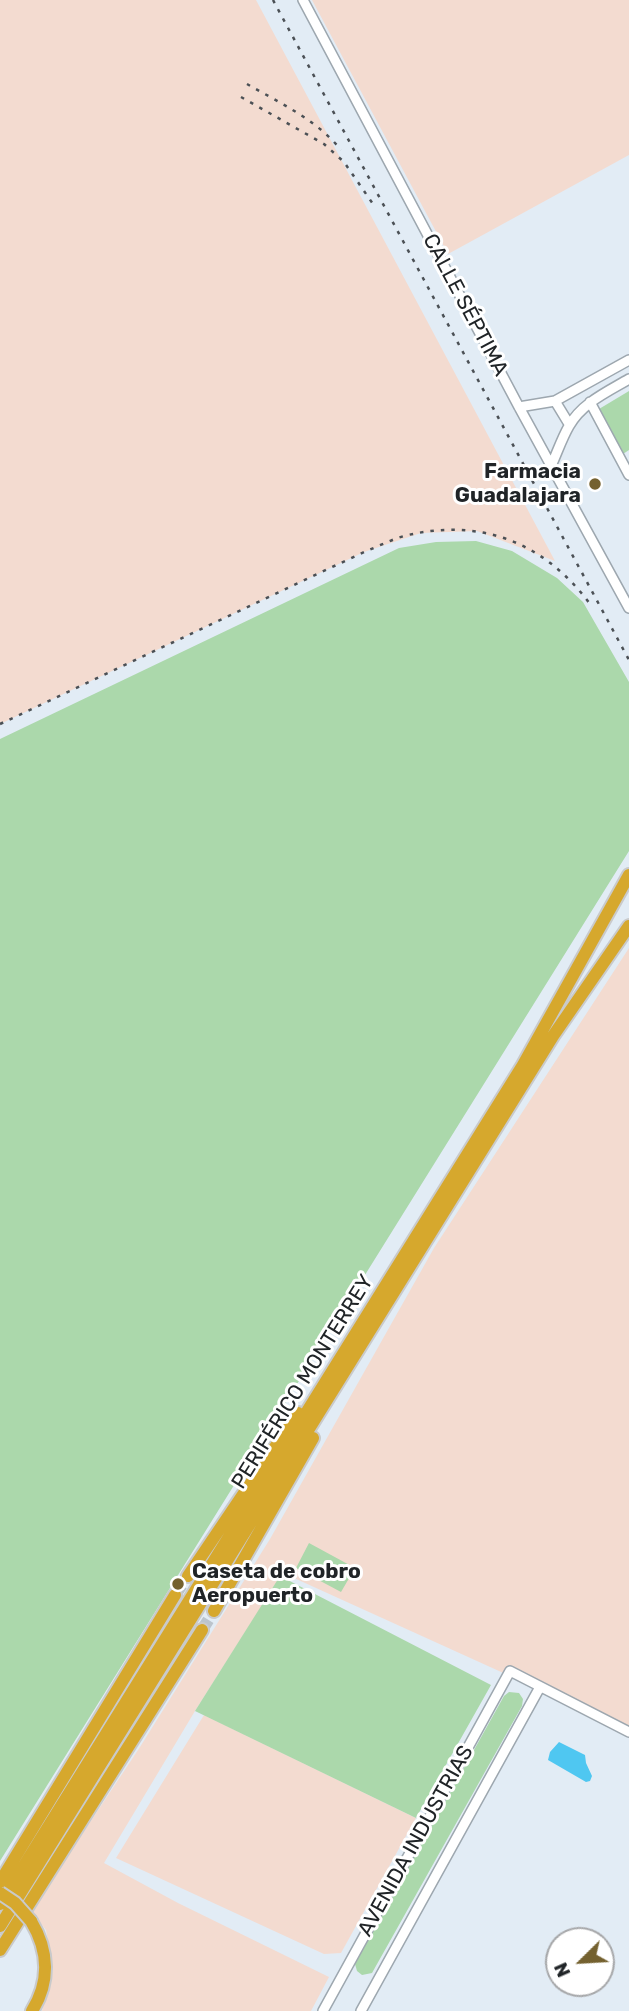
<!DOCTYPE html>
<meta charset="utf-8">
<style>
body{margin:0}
#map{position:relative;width:629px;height:2011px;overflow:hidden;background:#e2ecf5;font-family:Rubik,sans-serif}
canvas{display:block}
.north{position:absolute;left:545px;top:1927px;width:70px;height:70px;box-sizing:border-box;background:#fff;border:2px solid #a6a7a9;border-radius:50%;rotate:246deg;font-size:19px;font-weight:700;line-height:28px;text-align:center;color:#202427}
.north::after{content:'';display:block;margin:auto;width:24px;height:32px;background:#74612f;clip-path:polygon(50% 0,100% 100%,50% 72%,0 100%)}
</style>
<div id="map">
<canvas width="629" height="2011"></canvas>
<div class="north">N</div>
</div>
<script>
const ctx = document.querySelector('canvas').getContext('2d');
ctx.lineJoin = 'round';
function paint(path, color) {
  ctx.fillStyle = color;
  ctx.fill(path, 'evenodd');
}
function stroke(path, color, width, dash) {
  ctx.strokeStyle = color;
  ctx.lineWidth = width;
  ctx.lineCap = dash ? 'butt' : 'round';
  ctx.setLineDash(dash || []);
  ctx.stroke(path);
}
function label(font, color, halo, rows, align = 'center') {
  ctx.font = font + ' Rubik,sans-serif';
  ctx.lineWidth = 6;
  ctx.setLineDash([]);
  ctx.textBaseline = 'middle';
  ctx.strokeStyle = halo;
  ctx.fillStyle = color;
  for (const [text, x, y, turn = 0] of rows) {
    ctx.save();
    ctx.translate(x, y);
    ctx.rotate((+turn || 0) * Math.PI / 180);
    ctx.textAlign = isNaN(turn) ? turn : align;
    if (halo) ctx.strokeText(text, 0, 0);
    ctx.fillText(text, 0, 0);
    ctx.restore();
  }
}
paint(new Path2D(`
 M0,0H256L555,561L477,531L421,533L364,552L0,724Z
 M312,0H629V155L448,254Z
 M629,948V1730L283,1573L195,1711L104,1863L178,1903L329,1977L311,2011H42L53,1970L46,1930L31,1911L140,1747L270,1539L434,1248Z
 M204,1715L416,1818L341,1953L324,1954L116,1858Z`), '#f3dbd0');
paint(new Path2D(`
 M629,391V450L623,454L599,409Z
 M476,541L512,551L557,578L583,602L629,682V851L0,1861V739L399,548L436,542Z
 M309,1543L355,1568L341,1592L296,1568Z
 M280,1576L491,1685L416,1818L195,1711Z
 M509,1692L519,1693L523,1699L522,1706L372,1973L362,1975L357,1971L355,1964L504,1696Z`), '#abd8ab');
paint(new Path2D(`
 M559,1742L585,1755L586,1763L592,1776L590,1781L586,1782L548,1760L550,1752Z`), '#4fc7f1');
stroke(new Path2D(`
 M175,1595L188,1576
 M202,1630L214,1611`), '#bbc4cc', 12, [12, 6]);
const minor = new Path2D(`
 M303,0L519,407L629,608
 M555,401L569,424
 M590,402L629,475
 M519,407L555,401L629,360
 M551,466C557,453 562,438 569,426C582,403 607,392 629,379
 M323,2011L510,1671L629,1732
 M361,2011L540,1687`);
const highway = new Path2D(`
 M188,1576L298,1413
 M214,1611L313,1438
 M0,1882L175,1595
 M0,1904L523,1065L629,875
 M31,1921C49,1951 50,1982 32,2011
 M0,1926L553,1036L629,926
 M0,1950L202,1630`);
stroke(minor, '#9da7af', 12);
stroke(highway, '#c9cacb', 16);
stroke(minor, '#fff', 9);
stroke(highway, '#d6a82d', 12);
stroke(new Path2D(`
 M273,0L629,660
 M247,84C280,103 317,120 341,150
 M241,97L324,144L344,162L373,204
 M0,724L364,552C377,547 390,540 404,536C480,517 544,542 590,604`), '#4b5055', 2.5, [3.5, 7]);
const highwayBridge = new Path2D(`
 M0,1893L15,1903L31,1921`);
stroke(highwayBridge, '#c9cacb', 16, []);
stroke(highwayBridge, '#d6a82d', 12);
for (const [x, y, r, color] of [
 [595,484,7,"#74612f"],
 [178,1584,7,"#74612f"]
]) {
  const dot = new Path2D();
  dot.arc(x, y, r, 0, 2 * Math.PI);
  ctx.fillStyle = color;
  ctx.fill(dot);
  stroke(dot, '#fff', 2.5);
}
label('21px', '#202427', '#fff', [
 ["CALLE SÉPTIMA",465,305,62],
 ["PERIFÉRICO MONTERREY",303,1382,-58],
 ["AVENIDA INDUSTRIAS",416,1841,-61]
]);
label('bold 21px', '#202427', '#fff', [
 ["Farmacia",581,472],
 ["Guadalajara",581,496],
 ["Caseta de cobro",192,1572,"left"],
 ["Aeropuerto",192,1596,"left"]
], 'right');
</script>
